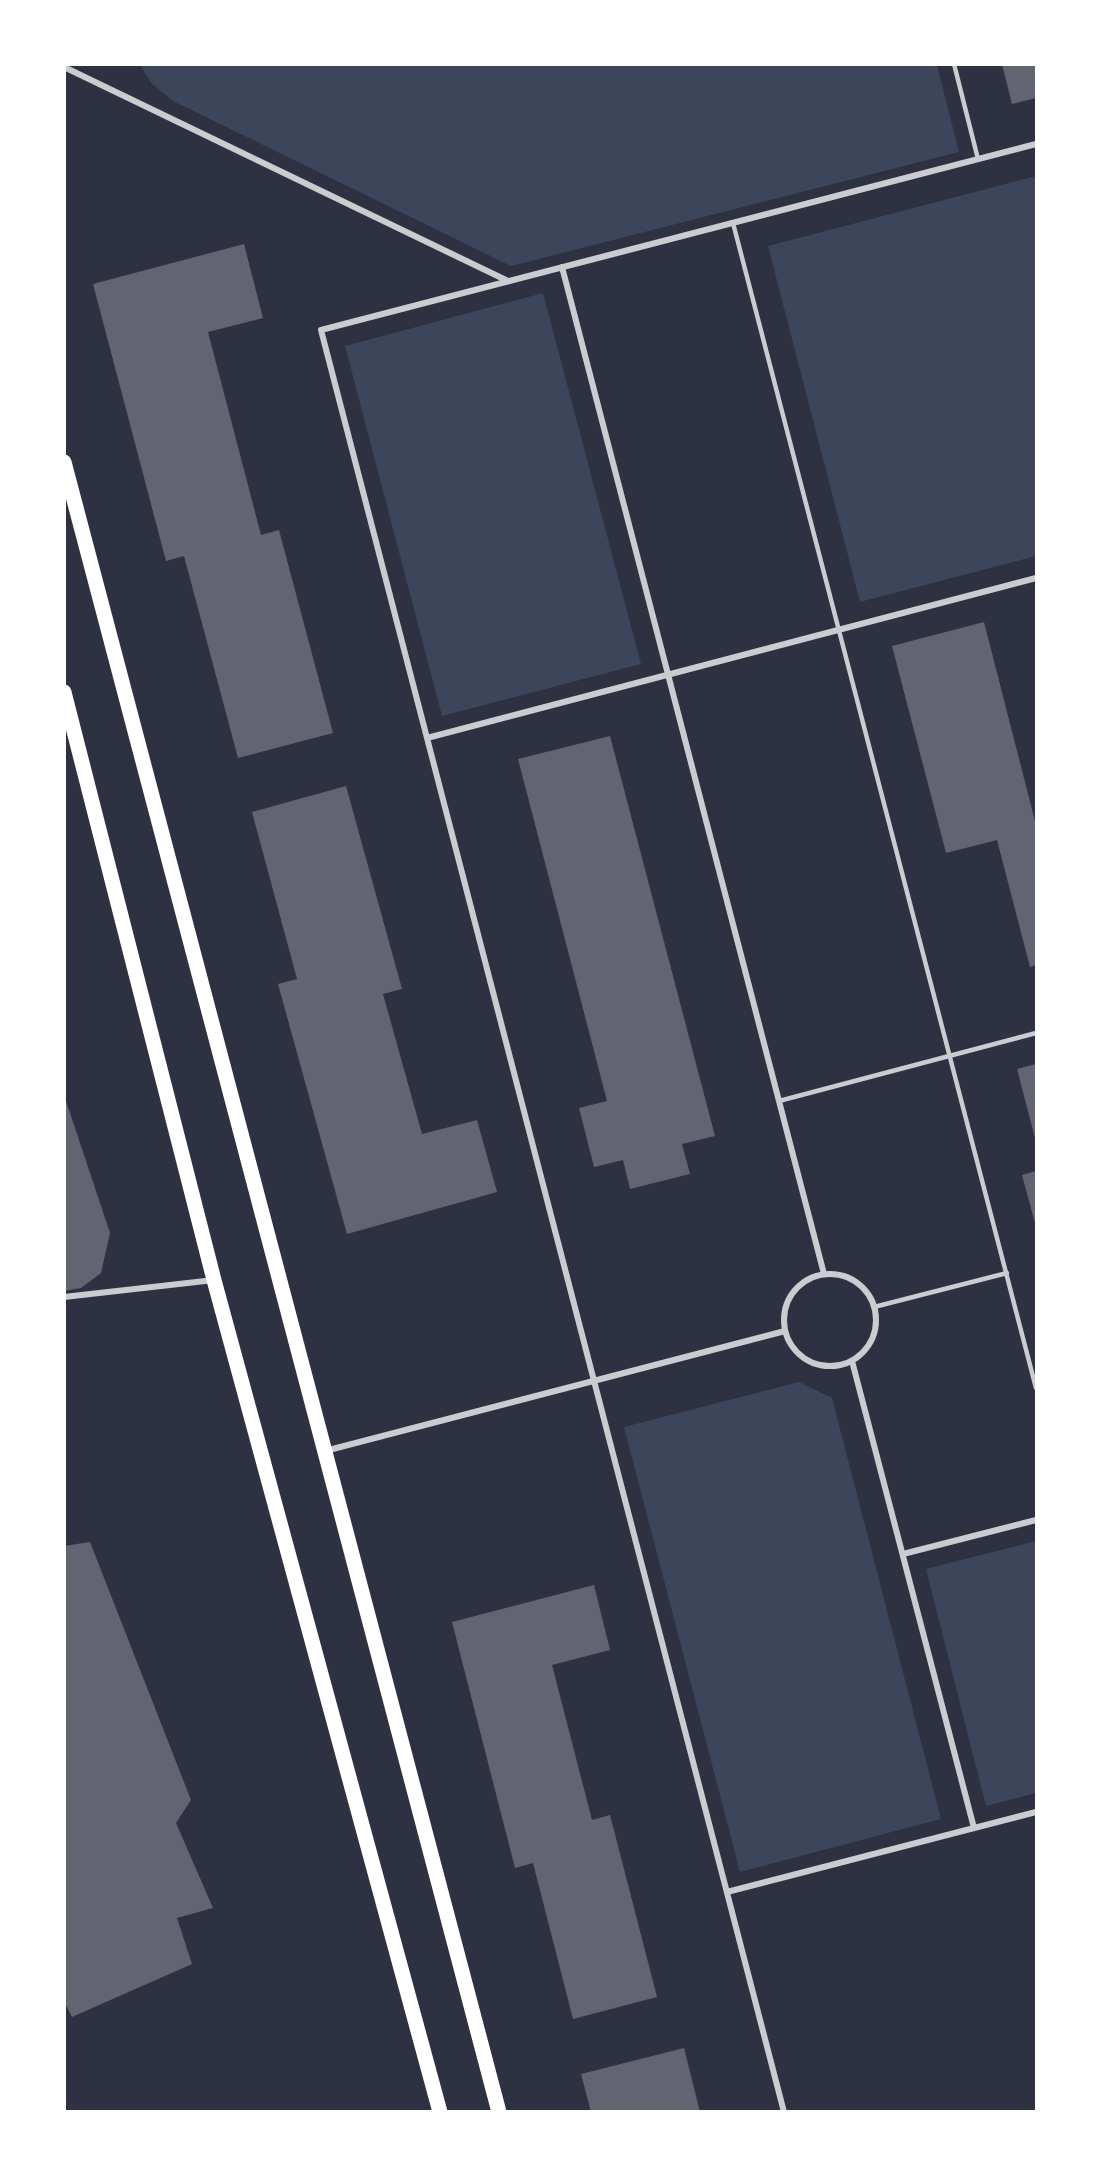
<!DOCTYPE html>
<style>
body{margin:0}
#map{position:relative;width:1101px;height:2176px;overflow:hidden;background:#2d3142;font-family:Bitter,serif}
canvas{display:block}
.frame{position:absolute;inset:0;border:66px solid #fff;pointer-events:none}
</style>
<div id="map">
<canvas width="1101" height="2176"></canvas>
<div class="frame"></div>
</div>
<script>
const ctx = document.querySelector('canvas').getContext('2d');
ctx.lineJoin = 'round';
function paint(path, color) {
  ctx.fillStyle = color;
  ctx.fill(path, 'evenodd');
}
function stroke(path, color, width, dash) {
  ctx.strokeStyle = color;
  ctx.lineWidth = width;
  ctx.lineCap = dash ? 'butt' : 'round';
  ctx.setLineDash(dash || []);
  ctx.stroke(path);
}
paint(new Path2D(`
 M140,65H937L959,152L511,266L173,101L152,84Z
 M1036,176V556L860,602L768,246Z
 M543,293L641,664L442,716L345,346Z
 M799,1382L832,1398L941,1819L740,1872L624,1427Z
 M1036,1541V1793L986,1806L926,1569Z`), '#3c4559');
paint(new Path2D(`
 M1002,64H1036V98L1012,104Z
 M244,244L263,318L208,332L261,535L279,530L333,733L238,758L184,556L166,561L93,284Z
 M984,622L1036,825V965L1030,967L997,840L946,853L892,646Z
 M610,736L715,1136L682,1144L690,1174L630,1189L623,1160L594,1167L579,1108L607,1101L518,759Z
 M346,786L402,989L383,994L422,1134L477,1120L497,1192L347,1234L278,984L297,979L252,812Z
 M1036,1064V1142L1017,1069Z
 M64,1095L110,1233L101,1273L81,1288L64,1291Z
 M1036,1171V1227L1022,1175Z
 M90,1542L191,1800L176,1823L213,1908L177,1918L192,1964L72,2017L64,2001V1546Z
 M594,1585L610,1650L552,1665L592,1820L610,1815L657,1997L573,2019L533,1863L515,1868L452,1622Z
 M684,2048L700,2112H591L581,2074Z`), '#626471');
stroke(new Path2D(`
 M954,64L978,159
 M733,223L1036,1388
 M779,1101L1036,1033
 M874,1307L1007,1273`), '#caccd0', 4.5);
stroke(new Path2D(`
 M64,67L508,281
 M562,267L824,1274
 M427,738L1036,578
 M784 1320a46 46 0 1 1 92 0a46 46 0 1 1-92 0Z
 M64,1297L214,1280
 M852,1361L974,1828
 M325,1451L785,1331
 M903,1554L1036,1520
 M727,1892L1036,1812
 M784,2112L321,330L1036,144`), '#caccd0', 6);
stroke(new Path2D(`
 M64,462L499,2112
 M64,692L214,1280L440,2112`), '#fff', 15);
</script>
